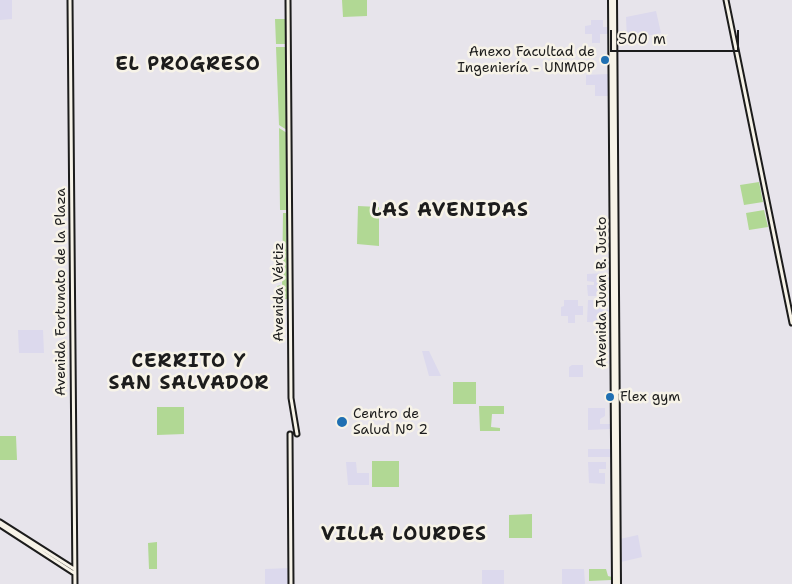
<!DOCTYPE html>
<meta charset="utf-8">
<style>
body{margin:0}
#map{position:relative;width:792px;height:584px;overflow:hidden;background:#e7e4eb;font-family:"Shantell Sans",sans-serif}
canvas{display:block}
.scale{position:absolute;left:610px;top:30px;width:129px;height:22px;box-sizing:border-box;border:2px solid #1c1c1c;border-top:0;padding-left:6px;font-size:15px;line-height:18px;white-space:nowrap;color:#1c1c1c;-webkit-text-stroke:4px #f7f3e8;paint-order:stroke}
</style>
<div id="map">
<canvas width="792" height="584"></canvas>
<div class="scale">500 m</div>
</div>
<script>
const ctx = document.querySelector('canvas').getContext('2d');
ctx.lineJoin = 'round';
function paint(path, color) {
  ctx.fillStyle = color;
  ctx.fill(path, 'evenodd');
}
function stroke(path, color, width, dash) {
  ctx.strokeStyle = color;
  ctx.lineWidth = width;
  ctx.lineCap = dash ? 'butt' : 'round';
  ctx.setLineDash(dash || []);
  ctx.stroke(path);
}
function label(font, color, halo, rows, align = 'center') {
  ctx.font = font + ' "Shantell Sans",sans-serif';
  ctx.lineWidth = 5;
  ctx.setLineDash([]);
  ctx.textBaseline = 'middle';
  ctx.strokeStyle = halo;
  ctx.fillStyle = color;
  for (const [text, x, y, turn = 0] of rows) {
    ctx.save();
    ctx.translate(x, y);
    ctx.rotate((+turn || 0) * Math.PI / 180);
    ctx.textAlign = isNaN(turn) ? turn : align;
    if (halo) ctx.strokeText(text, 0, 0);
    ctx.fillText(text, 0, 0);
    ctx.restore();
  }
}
paint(new Path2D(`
 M0,0H12V19L0,20Z
 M656,11L661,33L627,40L626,17Z
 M591,20H603V27H608V34H600V43H592V34H585V26L591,25Z
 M608,74V96H595V85H586V75Z
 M605,273V278H610V281H605V292H597L596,296H588L587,285H594V282L587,281V274Z
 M564,300H578V306H583V315H575V323H568V316H561V307L564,306Z
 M588,300H605V310H610V315H606V323L587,322Z
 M18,330H43L44,353H19Z
 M422,351H429L441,376H429Z
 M572,365H583V377H569V367Z
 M588,408H605V416L600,419V424H611V429L588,430Z
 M588,449H611V457H588Z
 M346,462H356L357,473H369V485H348Z
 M588,462H606V469H599V473H605V484L589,483Z
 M638,535L642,557L621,562L620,539Z
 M291,568V584H265V569Z
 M562,569H584L585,584H562Z
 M482,570H504V584H482Z`), '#dcd9ed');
paint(new Path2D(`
 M342,0H367V16L343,17Z
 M275,19H287V44H276Z
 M276,47H287V130L279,125Z
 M279,128L287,133L288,210H280Z
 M759,182L763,202L744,205L740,185Z
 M358,206L379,207V246L357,244Z
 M764,210L768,227L749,230L746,213Z
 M283,213H286L287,299L277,298V286L282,285Z
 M453,382H476V404H453Z
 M479,406H504V414H492L491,427L500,428V431H480Z
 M157,407H184V434L157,435Z
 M0,436H16L17,460H0Z
 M372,461H399V487H372Z
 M532,514V538H509V515Z
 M157,542V569H149L148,543Z
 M606,569L608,576L612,577L611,580L589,581V569Z`), '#b1d894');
const secondary = new Path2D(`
 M70,0L75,584
 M288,0L291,398L297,434
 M726,0L792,323
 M290,434L291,584
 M0,522L74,569
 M0,525L74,573`);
const primary = new Path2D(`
 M611,0L615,584
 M614,0L618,584`);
stroke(secondary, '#1c1c1c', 7);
stroke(primary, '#1c1c1c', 8);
stroke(secondary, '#f7f3e8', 3);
stroke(primary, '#f7f3e8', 4);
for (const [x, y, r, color] of [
 [605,60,5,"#1f6fb2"],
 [610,397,5,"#1f6fb2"],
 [342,422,6,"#1f6fb2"]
]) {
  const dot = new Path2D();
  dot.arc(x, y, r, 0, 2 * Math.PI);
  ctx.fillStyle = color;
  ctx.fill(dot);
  stroke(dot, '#f7f3e8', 2);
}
label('14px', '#1c1c1c', '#f7f3e8', [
 ["Anexo Facultad de",595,52,"right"],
 ["Ingeniería - UNMDP",595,68,"right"],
 ["Flex gym",620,397],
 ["Centro de",353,414],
 ["Salud N° 2",353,430]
], 'left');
label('14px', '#1c1c1c', '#f7f3e8', [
 ["Avenida Fortunato de la Plaza",61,292,-90],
 ["Avenida Vértiz",279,292,-90],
 ["Avenida Juan B. Justo",602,292,-90]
]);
ctx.letterSpacing = '1px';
label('bold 19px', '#1c1c1c', '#f7f3e8', [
 ["EL PROGRESO",188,65],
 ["LAS AVENIDAS",450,211],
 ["CERRITO Y",189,362],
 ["SAN SALVADOR",189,384],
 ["VILLA LOURDES",404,535]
]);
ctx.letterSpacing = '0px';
</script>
